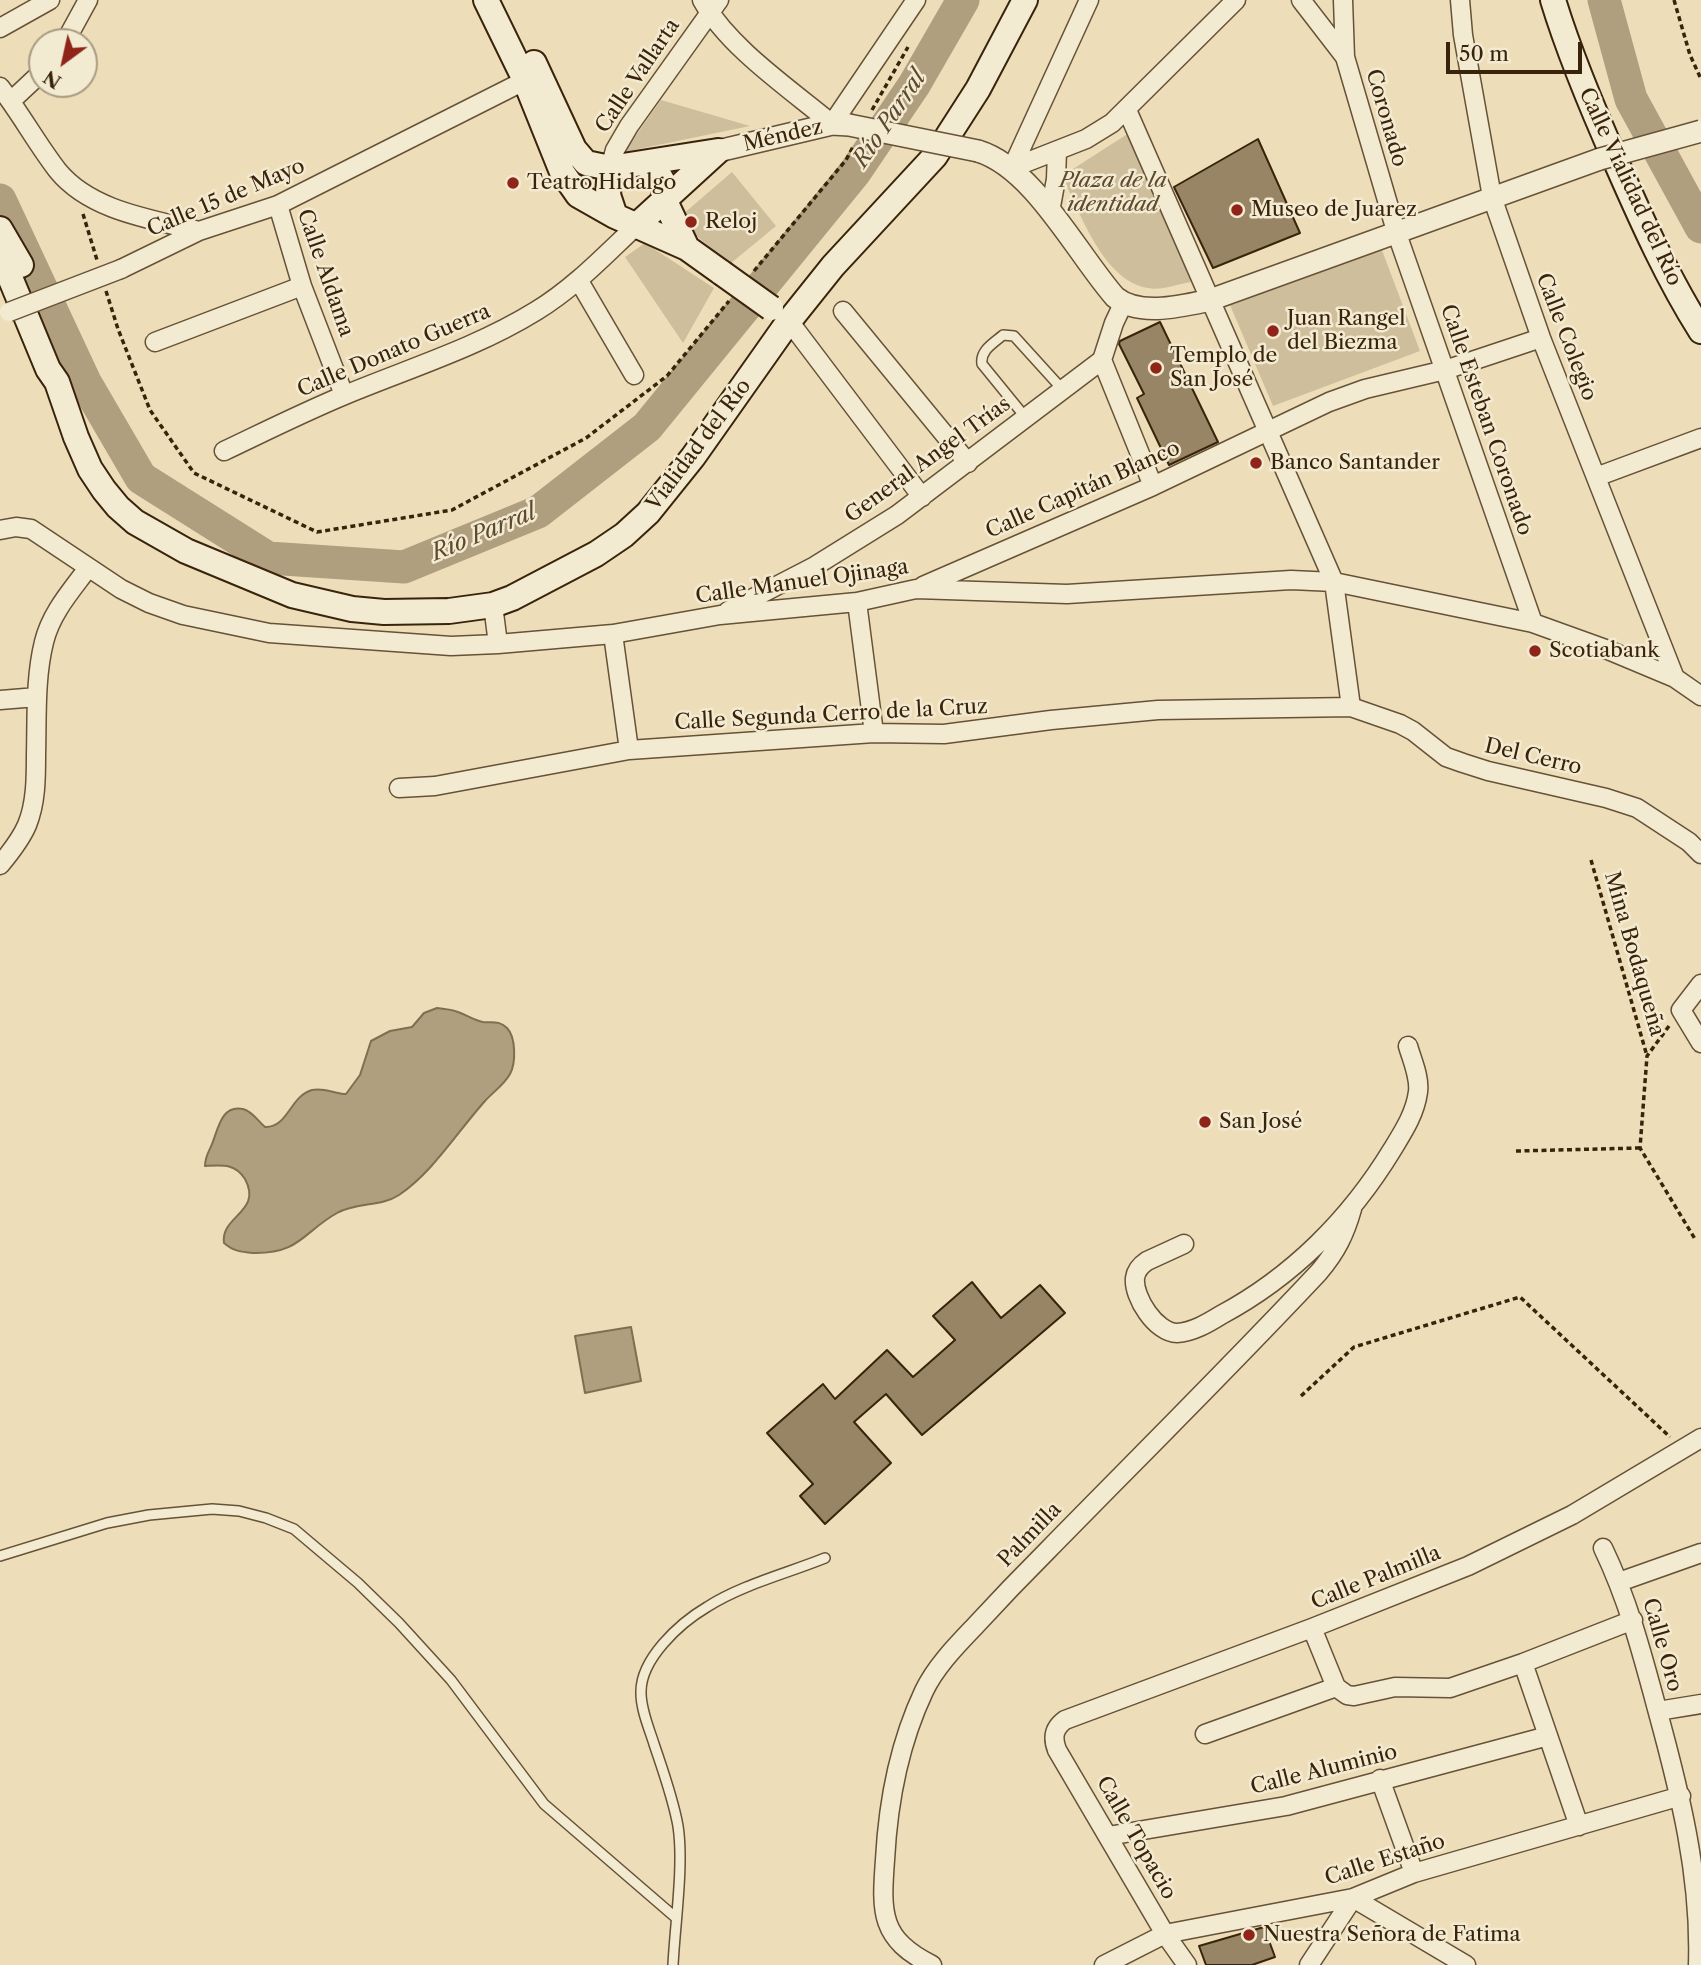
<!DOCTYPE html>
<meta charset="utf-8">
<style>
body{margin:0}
#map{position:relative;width:1701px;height:1965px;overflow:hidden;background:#eddeb9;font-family:"Libre Caslon Text",serif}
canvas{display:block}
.north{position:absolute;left:28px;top:28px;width:70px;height:70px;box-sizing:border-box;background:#f3ead2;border:2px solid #a99b82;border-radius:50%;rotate:213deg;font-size:19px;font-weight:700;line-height:28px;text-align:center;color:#39240b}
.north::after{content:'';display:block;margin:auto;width:24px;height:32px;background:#8f2418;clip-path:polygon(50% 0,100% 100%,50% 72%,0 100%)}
.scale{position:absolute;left:1446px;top:42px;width:136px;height:32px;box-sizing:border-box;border:4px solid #39240b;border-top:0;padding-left:9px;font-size:21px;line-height:24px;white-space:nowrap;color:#39240b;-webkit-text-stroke:5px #f3ead2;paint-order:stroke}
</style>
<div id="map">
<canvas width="1701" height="1965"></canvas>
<div class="north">N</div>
<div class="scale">50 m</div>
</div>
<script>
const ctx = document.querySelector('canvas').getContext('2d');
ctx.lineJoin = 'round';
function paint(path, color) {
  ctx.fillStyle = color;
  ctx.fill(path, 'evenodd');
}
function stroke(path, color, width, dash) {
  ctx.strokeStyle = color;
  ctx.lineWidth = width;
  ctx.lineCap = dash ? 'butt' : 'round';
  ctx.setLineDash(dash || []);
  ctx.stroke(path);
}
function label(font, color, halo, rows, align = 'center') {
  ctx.font = font + ' "Libre Caslon Text",serif';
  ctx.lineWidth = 5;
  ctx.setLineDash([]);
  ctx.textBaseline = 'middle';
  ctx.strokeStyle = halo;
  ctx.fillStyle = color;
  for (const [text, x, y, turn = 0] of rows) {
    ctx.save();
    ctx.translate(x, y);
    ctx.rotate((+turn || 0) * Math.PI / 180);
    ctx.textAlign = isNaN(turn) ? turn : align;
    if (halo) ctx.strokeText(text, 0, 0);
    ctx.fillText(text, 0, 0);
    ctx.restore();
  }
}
paint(new Path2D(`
 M661,100L750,126L624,152Z
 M1129,133L1191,282C1178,284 1160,291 1148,288C1103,281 1080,212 1062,176Z
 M732,172L776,226L730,264L686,227L682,215Z
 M645,243L714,288L683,343L625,257Z
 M1380,245L1420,351L1273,406L1230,305Z`), '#cebe9b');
const water = new Path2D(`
 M437,1008C444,1009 452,1009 458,1012C467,1015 473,1020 483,1022C492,1023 499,1020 507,1028C516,1037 516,1063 510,1074C504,1085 493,1092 485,1101C458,1131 433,1172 399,1195C381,1207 356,1202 337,1213C303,1232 300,1254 253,1253C241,1252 233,1251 224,1243C220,1216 263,1212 245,1179C235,1163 222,1165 205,1166C205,1156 209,1152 212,1144C218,1130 221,1104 243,1109C252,1111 258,1121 265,1127C288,1128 290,1096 312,1090C324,1087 335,1094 346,1094L360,1075L371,1041L390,1031L412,1027L424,1013Z
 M631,1327L641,1381L585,1393L575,1336Z`);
paint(water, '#b09f7e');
stroke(water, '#806e50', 2);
stroke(new Path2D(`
 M1604,0L1631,99L1701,227
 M0,200L85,382L141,478L268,558L404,567L538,512L647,427L855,172L914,85L963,0`), '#b09f7e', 33);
const building = new Path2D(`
 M1258,139L1300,233L1213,268L1174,187Z
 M1160,322L1218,442L1169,465L1137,398L1144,394L1119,344L1120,341Z
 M972,1282L1001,1318L1040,1285L1065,1313L922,1435L886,1394L854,1422L891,1463L825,1524L800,1496L813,1484L767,1433L823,1384L835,1399L887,1350L913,1377L955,1340L933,1316Z
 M1264,1927L1275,1957L1252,1965H1206L1199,1946Z`);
paint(building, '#978565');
stroke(building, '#39240b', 2);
const service = new Path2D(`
 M1026,418L982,364C980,350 994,343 1003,335L1014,336L1063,390
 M0,1556L107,1523L149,1515L212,1509L239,1511L266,1518L294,1529L358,1583L399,1623L451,1680L544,1804L675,1917
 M673,1965C675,1924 684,1865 678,1826C673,1798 663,1771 654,1744C649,1728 641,1710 641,1693C640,1659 680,1623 707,1607C741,1585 788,1573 825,1558`);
const minor = new Path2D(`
 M702,0C729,48 789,88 832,124L916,0
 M1301,0L1345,57
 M1343,0L1345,57L1396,231L1533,623
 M1460,0L1463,35L1492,197L1541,338L1675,678
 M0,28L50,0
 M65,42L88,0
 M0,87C21,114 37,144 58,171C91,211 151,219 199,231
 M11,101L42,72
 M1127,110L1334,582L1351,707
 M610,168L615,150L629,126L719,0
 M1012,168L1086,139L1112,123L1236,0
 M1012,168L1089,0
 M278,205L302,286L344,395
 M1050,212L1056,179L1057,151
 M121,269L199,231L278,205L536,75
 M579,281L634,375
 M843,311L968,463
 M789,321L922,497
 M155,342L302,286
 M1102,360L1153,486
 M224,451C264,432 304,412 345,395C410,368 476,348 536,311C574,288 605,255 637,225
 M1596,477L1701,438
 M0,530L16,527L31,529L121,589L149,603L183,615L269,633L451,646L498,644L613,634L720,615L857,602L916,589L1067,594L1291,580L1334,582L1533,623L1608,650L1675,678L1701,696
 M923,586L1153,486L1329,402L1365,389L1445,370L1541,338
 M857,602L874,733
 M493,605L498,644
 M728,611L815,566L897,515L1102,360L1114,323L1123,304
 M613,634L629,750
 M0,700L37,697
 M399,788L435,786L629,750L874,733L944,734L1051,720L1158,710L1351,707L1400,724L1413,731L1446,757L1463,763L1488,771L1606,798L1637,808L1689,842L1701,854
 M0,865C10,853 21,839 27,825C36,803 36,778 36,755C37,718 35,678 44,642C51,613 71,591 88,568
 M1701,984L1681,1010L1701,1043
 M1184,1244L1147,1261C1141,1265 1136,1270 1135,1278C1133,1297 1156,1333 1177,1333C1193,1332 1208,1323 1221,1315C1292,1277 1350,1219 1392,1150C1403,1132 1415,1114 1418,1092C1420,1077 1412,1060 1408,1046
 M1603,1548C1628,1600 1642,1653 1657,1709C1680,1793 1701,1876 1698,1965
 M1619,1582L1701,1553
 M1312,1628L1336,1687L1347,1695L1354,1696L1395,1687L1450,1688L1523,1663L1633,1620
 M1523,1663L1579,1826
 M1658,1711L1701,1704
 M1205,1734L1336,1687
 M1380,1779L1414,1873
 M1108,1836L1286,1806L1548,1736
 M1353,1898L1466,1965
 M932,1965C880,1939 881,1913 885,1860C888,1802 899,1744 924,1691C936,1666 957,1645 976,1625C999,1600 1022,1576 1046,1552C1137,1459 1230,1367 1319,1272C1336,1252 1345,1234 1352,1209
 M1104,1965L1165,1934L1353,1898L1414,1873L1681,1796
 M1187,1965L1165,1934L1057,1750C1052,1737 1054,1728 1065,1720L1312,1628L1468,1566L1572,1515L1701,1438
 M1309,1965L1353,1898`);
const tertiary = new Path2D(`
 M718,151L832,124L849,125
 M978,151C1034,168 1077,254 1115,297C1139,317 1182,306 1210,300L1600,159`);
const secondary = new Path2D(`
 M486,0L525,80L562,172L578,195L615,216L687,248L722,273
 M1553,0C1570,56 1593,110 1617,164C1642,221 1668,279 1701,331
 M534,63L574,149L586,163L610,168L718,151
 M643,163L659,175L663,182L665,201L687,248
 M610,168L608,195L615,216
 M637,225L718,151
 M0,229L21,265
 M0,253L48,369L57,382L76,437L90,469L104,490L118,507L135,522L186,551L292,595L352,609L384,612L449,611L493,605L512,598L596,554L624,535L648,513L693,457L789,321L833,266L935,156L978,89L1025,0`);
stroke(service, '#665236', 12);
stroke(minor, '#665236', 21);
stroke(tertiary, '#665236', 24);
stroke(secondary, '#39240b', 28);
stroke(new Path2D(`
 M1674,0L1690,55L1701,79
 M872,110L908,47
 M83,214L97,260
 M754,271L846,160L854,145
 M106,291L118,329L150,410L194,473L317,532L452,510L586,438L667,376L729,301
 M1591,860L1647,1056
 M1669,1026L1647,1056L1640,1148L1695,1239
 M1516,1151L1640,1148
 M1301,1396L1354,1347L1520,1297L1670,1437`), '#39240b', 3.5, [5, 3.5]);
stroke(service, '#f3ead2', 9);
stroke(minor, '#f3ead2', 18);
stroke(tertiary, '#f3ead2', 21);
stroke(secondary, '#f3ead2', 24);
const minorBridge = new Path2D(`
 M9,312L121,269`);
const tertiaryBridge = new Path2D(`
 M849,125L978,151
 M1600,159L1701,131`);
const secondaryBridge = new Path2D(`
 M722,273L771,308`);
stroke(minorBridge, '#665236', 21, []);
stroke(tertiaryBridge, '#665236', 24, []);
stroke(secondaryBridge, '#39240b', 28, []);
stroke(minorBridge, '#f3ead2', 18);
stroke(tertiaryBridge, '#f3ead2', 21);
stroke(secondaryBridge, '#f3ead2', 24);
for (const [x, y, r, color] of [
 [513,183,7,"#8f2418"],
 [1237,210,7,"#8f2418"],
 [691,222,7,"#8f2418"],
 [1273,331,7,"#8f2418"],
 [1156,368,7,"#8f2418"],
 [1256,463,7,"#8f2418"],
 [1535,651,7,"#8f2418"],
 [1205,1122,7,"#8f2418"],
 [1249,1935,7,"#8f2418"]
]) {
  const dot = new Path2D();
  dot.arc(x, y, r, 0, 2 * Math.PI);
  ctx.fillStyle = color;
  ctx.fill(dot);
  stroke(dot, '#f3ead2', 2.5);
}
label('21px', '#39240b', '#f3ead2', [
 ["Calle Vallarta",638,76,-56],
 ["Coronado",1386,118,74],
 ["Méndez",783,136,-13],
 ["Calle Vialidad del Río",1630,187,65],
 ["Calle 15 de Mayo",226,198,-23],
 ["Calle Aldama",325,273,71],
 ["Calle Colegio",1566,337,69],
 ["Calle Donato Guerra",394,351,-23],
 ["Calle Esteban Coronado",1486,420,71],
 ["Vialidad del Río",699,445,-53],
 ["General Angel Trías",928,460,-36],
 ["Calle Capitán Blanco",1083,490,-24],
 ["Calle Manuel Ojinaga",802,582,-8],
 ["Calle Segunda Cerro de la Cruz",831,715,-3],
 ["Del Cerro",1533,757,13],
 ["Mina Bodaqueña",1634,954,74],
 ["Palmilla",1030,1535,-46],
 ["Calle Palmilla",1376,1578,-22],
 ["Calle Oro",1662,1645,74],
 ["Calle Aluminio",1324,1770,-14],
 ["Calle Topacio",1136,1838,60],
 ["Calle Estaño",1385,1860,-18]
]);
label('italic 21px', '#5e4a2f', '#f3ead2', [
 ["Plaza de la",1113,181],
 ["identidad",1113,205]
]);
label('21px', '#39240b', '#f3ead2', [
 ["Teatro Hidalgo",527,183],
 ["Museo de Juarez",1251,210],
 ["Reloj",705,222],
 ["Juan Rangel",1287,319],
 ["del Biezma",1287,343],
 ["Templo de",1170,356],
 ["San José",1170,380],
 ["Banco Santander",1270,463],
 ["Scotiabank",1549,651],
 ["San José",1219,1122],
 ["Nuestra Señora de Fatima",1263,1935]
], 'left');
label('italic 23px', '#5d492e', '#f3ead2', [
 ["Río Parral",890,119,-56],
 ["Río Parral",484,533,-23]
]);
</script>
